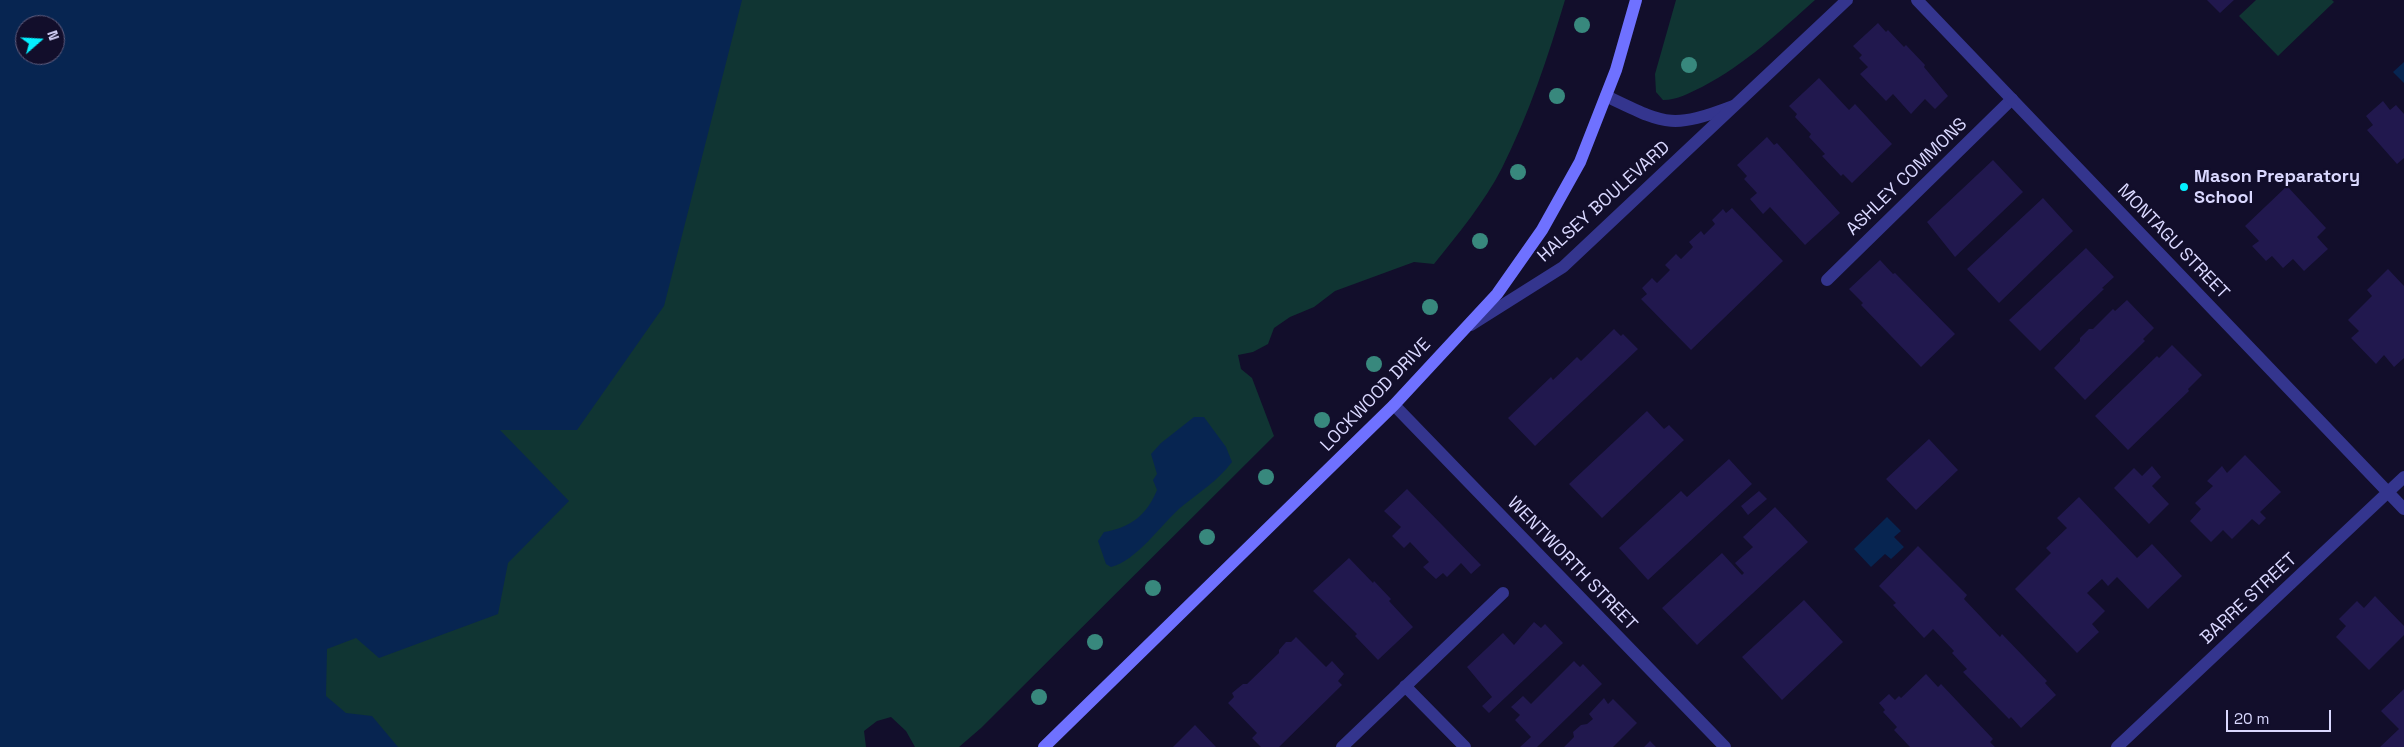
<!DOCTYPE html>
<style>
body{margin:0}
#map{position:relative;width:2404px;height:747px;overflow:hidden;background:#120e2b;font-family:"Space Grotesk",sans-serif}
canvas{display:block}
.north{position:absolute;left:15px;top:15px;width:50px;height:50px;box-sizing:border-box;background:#120e2b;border:1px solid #625f80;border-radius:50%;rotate:71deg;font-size:14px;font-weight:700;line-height:20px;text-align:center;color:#dad8ff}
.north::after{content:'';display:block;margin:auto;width:18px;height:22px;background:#04f0ff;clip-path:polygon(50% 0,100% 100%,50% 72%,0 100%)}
.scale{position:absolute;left:2226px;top:710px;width:105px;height:22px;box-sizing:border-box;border:2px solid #dad8ff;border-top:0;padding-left:6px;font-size:15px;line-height:18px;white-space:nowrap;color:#dad8ff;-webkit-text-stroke:4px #120e2b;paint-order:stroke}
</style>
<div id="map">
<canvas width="2404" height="747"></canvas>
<div class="north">N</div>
<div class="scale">20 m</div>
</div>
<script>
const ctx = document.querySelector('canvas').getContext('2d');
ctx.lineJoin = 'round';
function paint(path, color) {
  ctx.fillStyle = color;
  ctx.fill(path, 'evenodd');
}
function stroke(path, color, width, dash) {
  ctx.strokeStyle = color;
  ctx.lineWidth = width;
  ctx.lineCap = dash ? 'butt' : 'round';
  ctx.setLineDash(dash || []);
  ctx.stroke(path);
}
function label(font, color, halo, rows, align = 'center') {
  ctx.font = font + ' "Space Grotesk",sans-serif';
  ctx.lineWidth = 4.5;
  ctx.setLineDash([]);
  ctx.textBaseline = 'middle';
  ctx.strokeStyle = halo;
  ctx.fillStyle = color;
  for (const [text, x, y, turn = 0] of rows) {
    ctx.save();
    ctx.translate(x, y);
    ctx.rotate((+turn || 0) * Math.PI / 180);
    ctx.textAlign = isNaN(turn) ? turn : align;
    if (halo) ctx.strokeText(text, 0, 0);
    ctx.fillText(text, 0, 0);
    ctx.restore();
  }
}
paint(new Path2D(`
 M503,0H1565C1548,57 1529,114 1502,168C1484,203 1458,234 1434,264L1414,262L1335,291L1314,307L1290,317L1274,328L1268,344L1253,352L1238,355L1241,369L1252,378L1274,436L981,728L959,747H915L906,731L891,717L877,721L864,731L866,747H317L312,635Z
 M1676,0H1815C1779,32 1746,64 1702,87C1689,93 1678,100 1663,100L1656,92L1655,74Z
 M2256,0H2332L2334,2L2278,56L2239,16Z`), '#103533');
paint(new Path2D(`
 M0,0H742L664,306L577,430H500L569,501L508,563L498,614L379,658L356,638L327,649L326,696L346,713L372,716L398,747H0ZM25,25H55V55H25Z
 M2404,62V83L2393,72Z
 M1194,417H1204L1226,447L1232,462C1218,481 1198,493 1180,508C1161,525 1136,561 1111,567L1106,564L1098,541L1104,532C1130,528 1147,515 1157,490L1153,480L1157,474L1151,454L1161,443Z
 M1887,517L1901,531L1894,537L1904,547L1891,559L1885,554L1871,567L1854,549Z`), '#072551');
paint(new Path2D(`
 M2207,0H2234L2220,13Z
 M1878,23L1886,32L1888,30L1904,47L1906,45L1925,65L1924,67L1948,96L1935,109L1925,99L1911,114L1893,94L1886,101L1860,74L1868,67L1859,58L1862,55L1853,46Z
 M1819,78L1849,110L1855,104L1892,144L1852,183L1843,174L1841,176L1822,156L1825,154L1809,137L1811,134L1795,117L1797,114L1789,106Z
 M2383,101L2390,110L2396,105L2404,114V158L2397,164L2367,130L2373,125L2366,116Z
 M1767,137L1774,145L1777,143L1840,213L1805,245L1770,207L1763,214L1750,199L1757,193L1744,179L1747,176L1737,165Z
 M1993,160L2023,192L1955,257L1927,222Z
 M2287,186L2326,228L2317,237L2328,249L2304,271L2293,259L2283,268L2272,256L2266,261L2252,246L2259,241L2245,226Z
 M2043,198L2073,231L1999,303L1967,269Z
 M1732,208L1783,261L1691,350L1641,299L1647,294L1642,288L1652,278L1657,283L1670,270L1665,265L1676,254L1681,259L1693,247L1689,242L1701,231L1704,235L1715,224L1712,220L1723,209L1726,213Z
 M2086,248L2114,277L2102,288L2104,289L2040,351L2009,320Z
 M1880,260L1893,274L1895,273L1955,334L1921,367L1861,305L1863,303L1849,289Z
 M2388,269L2404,286V358L2394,367L2384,355L2376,364L2351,338L2359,331L2348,320L2372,296L2367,290Z
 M2127,300L2154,328L2143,339L2145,341L2085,400L2054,368L2080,341V338L2089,329H2093L2113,309L2115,311Z
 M1614,329L1621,336L1623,334L1638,349L1535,446L1508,418L1551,377L1553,380L1577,357L1581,361Z
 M2172,345L2202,375L2188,389L2189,391L2128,450L2095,416L2157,356L2159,358Z
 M1647,411L1664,429L1669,425L1684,440L1602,518L1569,484Z
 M1929,439L1958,470L1916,510L1886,479Z
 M2245,455L2281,492L2260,512L2266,518L2259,525L2252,519L2232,539L2223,530L2211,542L2190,521L2201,509L2195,503L2213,486L2207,481L2222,466L2227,473Z
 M1729,459L1752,484L1648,580L1619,548L1681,491L1687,497Z
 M2152,466L2161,477L2152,486L2169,504L2149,524L2114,488L2134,468L2142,476Z
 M1407,489L1481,565L1471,574L1461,563L1447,577L1443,573L1436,579L1423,567L1429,562L1410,542L1404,548L1392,536L1401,527L1384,511Z
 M1759,491L1767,499L1748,515L1741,506Z
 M2079,497L2137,558L2152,544L2182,576L2148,609L2117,577L2108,586L2102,579L2087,593L2105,611L2092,624L2099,632L2077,653L2015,589L2051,553L2046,548L2067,528L2057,518Z
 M1775,507L1808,542L1697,645L1662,608L1722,553L1742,575L1744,573L1735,563L1753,547L1743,537Z
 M1918,546L1967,595L1964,599L2000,637L2002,634L2047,681L2045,683L2056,695L2021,728L2011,717L2009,719L1963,672L1967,669L1952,653L1954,651L1933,629L1924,638L1893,605L1896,603L1879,586Z
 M1349,558L1373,583L1374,581L1391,599L1389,601L1413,627L1378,660L1355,636L1357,634L1313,591Z
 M2375,596L2404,626V635L2369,670L2336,637L2346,626L2339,619L2357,601L2364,608Z
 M1804,600L1843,642L1782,700L1742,657Z
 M1534,622L1541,628L1545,624L1563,643L1489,713L1482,706L1492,697L1467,667L1503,633L1514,645Z
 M1296,637L1326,667L1332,661L1344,674L1338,681L1342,685L1279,747H1261L1252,738L1257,733L1228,703L1234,697L1232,693L1243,684H1247L1279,653V650L1286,642H1291Z
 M1574,661L1580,667L1583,664L1602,684L1537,747H1520L1531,737L1515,720L1520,715L1511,707L1523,696L1531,704Z
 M1926,674L1938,687L1941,684L1993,739L1990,742L1995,747H1910L1894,730L1897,727L1883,712L1885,710L1879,703L1889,694L1895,700L1899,696L1901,698Z
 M2404,689V747H2380L2399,729L2381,711Z
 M1604,698L1608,704L1613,699L1637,723L1613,747H1564L1574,737L1573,732L1581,725L1587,724L1593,719L1589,714Z
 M1195,725L1216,747H1173Z
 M1650,741L1656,747H1644Z`), '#21184e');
stroke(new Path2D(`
 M1606,96C1665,124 1670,130 1733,106
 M1827,280L2012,99`), '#34358e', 12);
stroke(new Path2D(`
 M1917,0L2404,509
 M1471,325L1563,267L1847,0
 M1394,405L1725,747
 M1405,686L1465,747
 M1342,747L1503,593
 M2117,747L2404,477`), '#34358e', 12);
stroke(new Path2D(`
 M1044,747L1394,405L1497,294L1542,230L1580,162L1616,70L1636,0`), '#6f71ff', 12);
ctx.fillStyle = '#38887d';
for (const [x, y] of [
 [1582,25],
 [1689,65],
 [1557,96],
 [1518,172],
 [1480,241],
 [1430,307],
 [1374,364],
 [1322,420],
 [1266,477],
 [1207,537],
 [1153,588],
 [1095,642],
 [1039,697]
]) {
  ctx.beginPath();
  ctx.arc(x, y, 8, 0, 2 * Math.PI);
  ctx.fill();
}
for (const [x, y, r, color] of [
 [2184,187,5,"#04f0ff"]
]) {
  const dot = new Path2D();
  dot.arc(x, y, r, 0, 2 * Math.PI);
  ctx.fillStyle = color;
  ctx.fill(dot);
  stroke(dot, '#120e2b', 2);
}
label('18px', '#dad8ff', '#120e2b', [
 ["ASHLEY COMMONS",1907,177,-44],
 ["HALSEY BOULEVARD",1604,202,-42],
 ["MONTAGU STREET",2173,242,46],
 ["LOCKWOOD DRIVE",1376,395,-46],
 ["WENTWORTH STREET",1572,564,46],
 ["BARRE STREET",2249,599,-43]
]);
label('bold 18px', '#dad8ff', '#120e2b', [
 ["Mason Preparatory",2194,177],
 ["School",2194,198]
], 'left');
</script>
